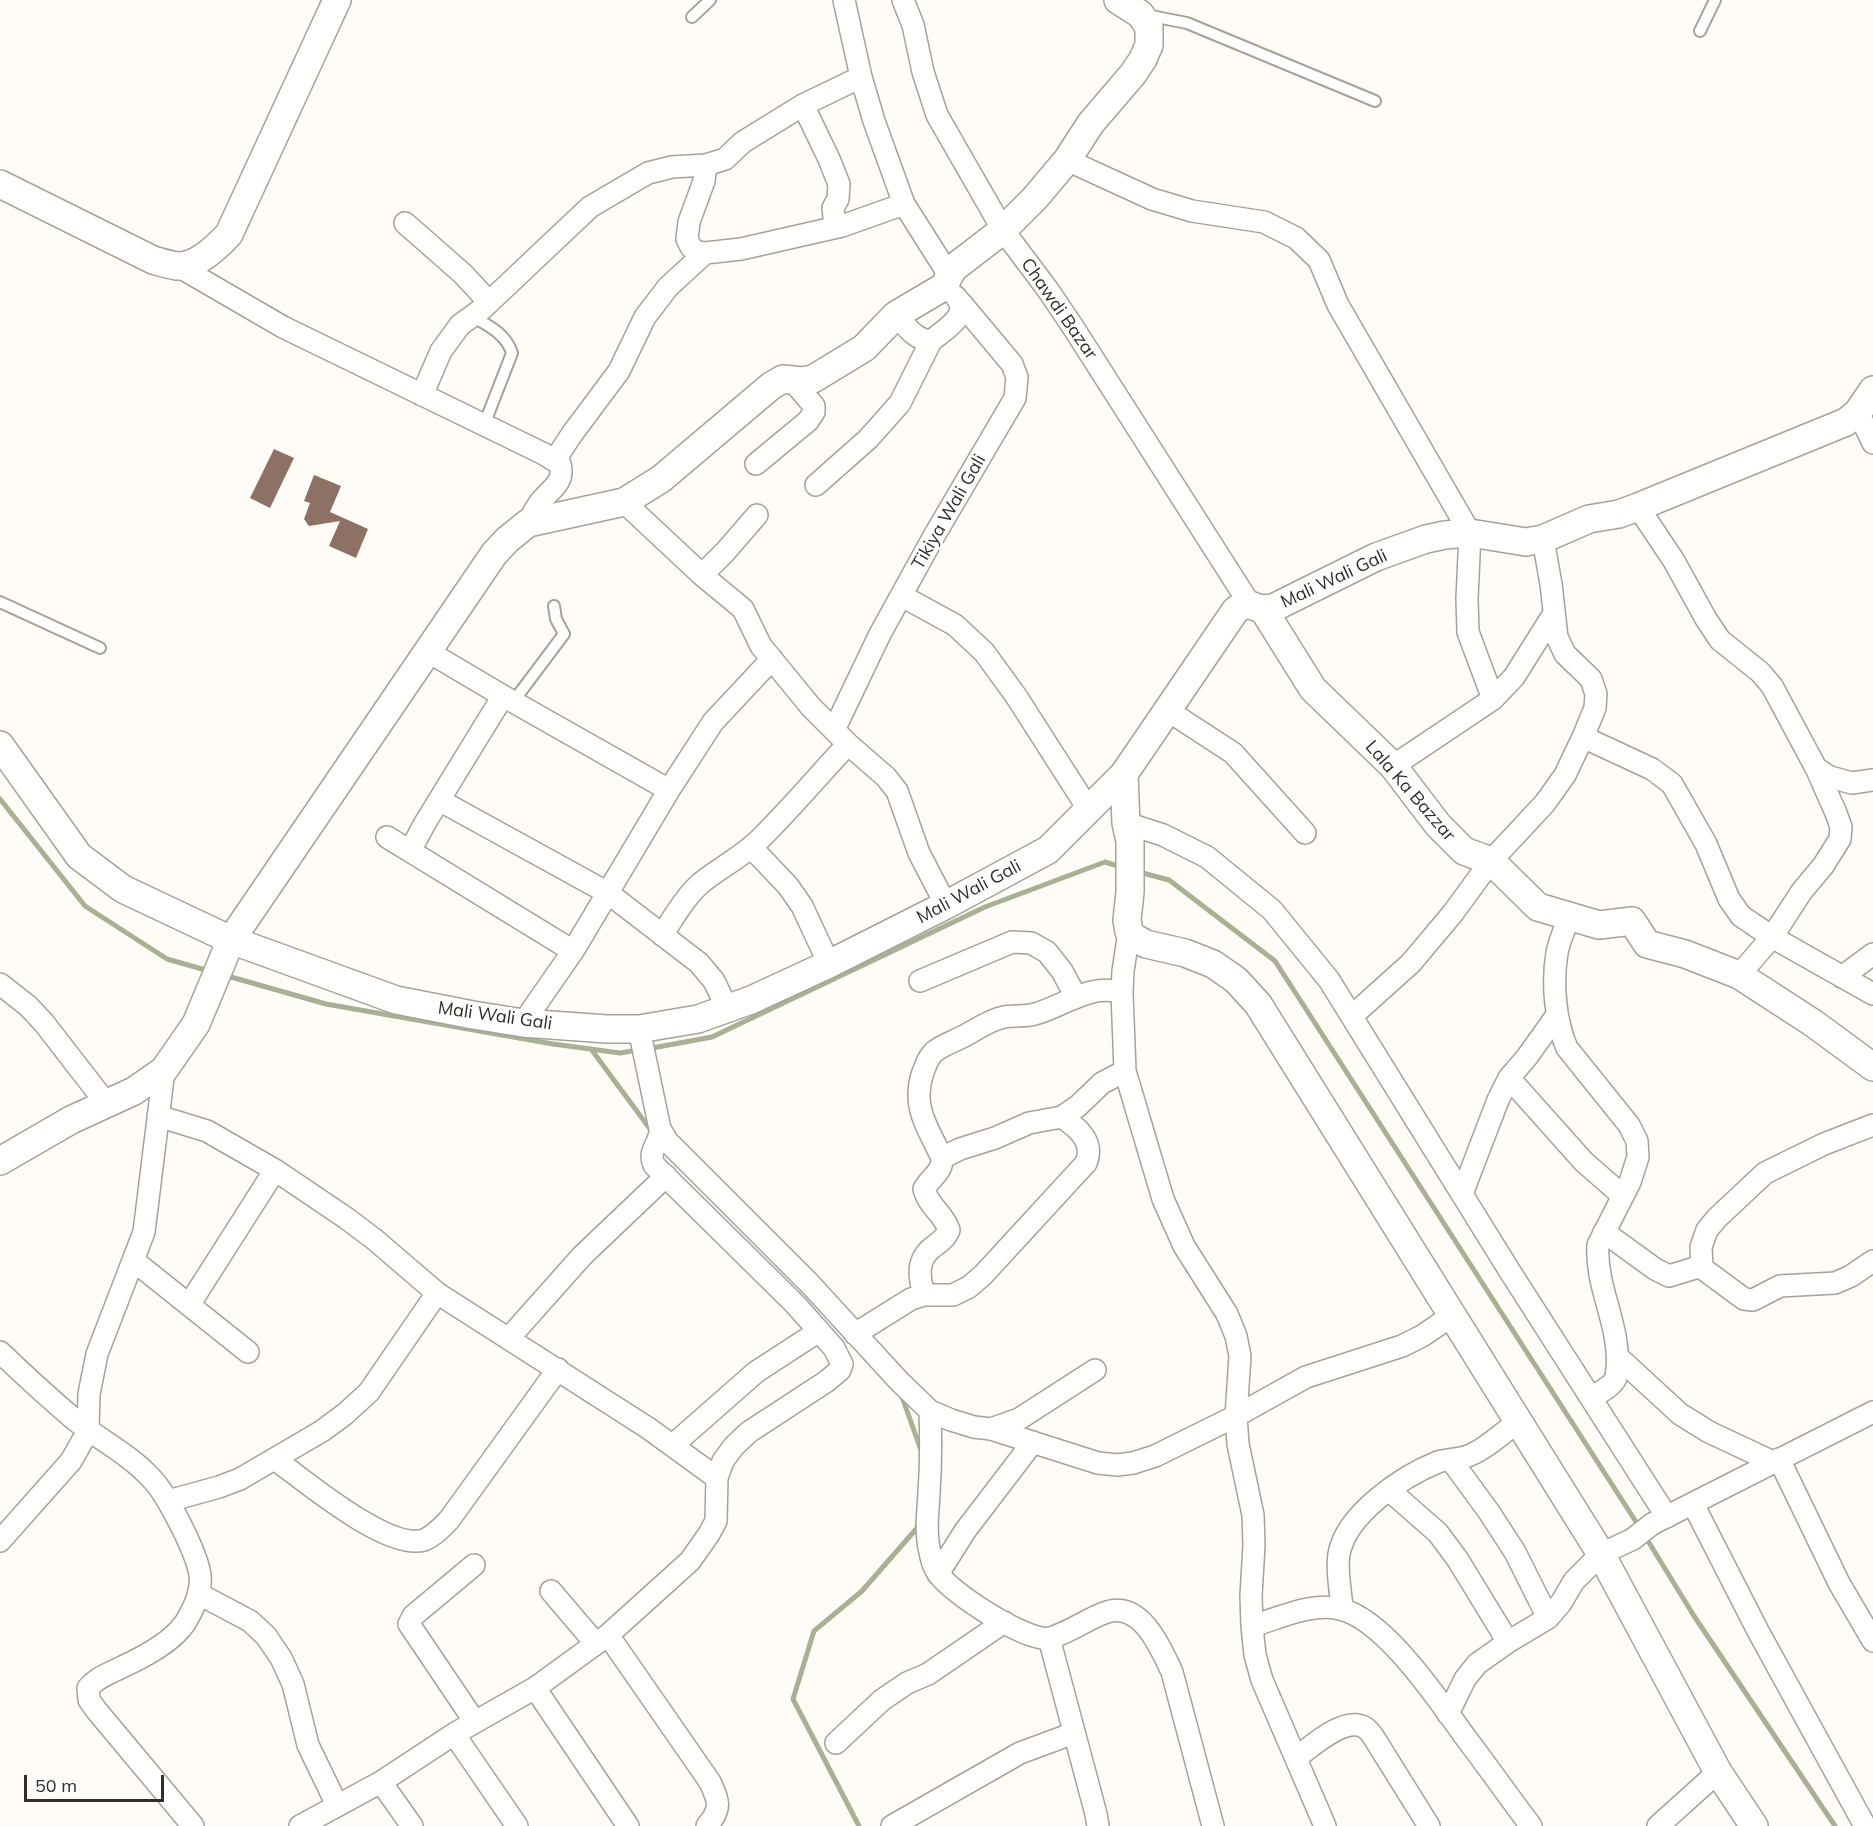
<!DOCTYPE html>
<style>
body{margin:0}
#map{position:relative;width:1873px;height:1826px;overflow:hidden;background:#fffbf6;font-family:Mulish,sans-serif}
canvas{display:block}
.scale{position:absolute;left:24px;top:1775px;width:140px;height:27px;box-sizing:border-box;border:3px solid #302e2c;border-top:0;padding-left:8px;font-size:18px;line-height:21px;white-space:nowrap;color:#302e2c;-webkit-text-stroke:4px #fff;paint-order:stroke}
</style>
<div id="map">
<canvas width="1873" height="1826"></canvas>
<div class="scale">50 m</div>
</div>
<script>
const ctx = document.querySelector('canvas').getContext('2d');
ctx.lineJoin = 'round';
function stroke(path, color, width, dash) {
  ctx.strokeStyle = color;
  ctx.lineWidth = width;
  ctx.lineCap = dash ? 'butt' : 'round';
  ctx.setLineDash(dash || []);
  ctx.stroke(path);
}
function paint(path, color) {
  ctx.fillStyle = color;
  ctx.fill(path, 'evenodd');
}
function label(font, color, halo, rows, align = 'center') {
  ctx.font = font + ' Mulish,sans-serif';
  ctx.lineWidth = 6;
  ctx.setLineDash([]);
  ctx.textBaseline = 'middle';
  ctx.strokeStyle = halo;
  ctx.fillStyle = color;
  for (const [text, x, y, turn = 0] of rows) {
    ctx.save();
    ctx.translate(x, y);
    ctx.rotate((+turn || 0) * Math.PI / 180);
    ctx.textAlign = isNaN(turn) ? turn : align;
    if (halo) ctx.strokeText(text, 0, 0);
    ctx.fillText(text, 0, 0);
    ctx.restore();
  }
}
stroke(new Path2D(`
 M0,799L85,906L167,959L209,971
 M1139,872L1169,880L1275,961L1640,1528
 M224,975L326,1004L553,1044L620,1053L638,1050
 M591,1049L653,1133
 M647,1049L712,1037L985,907L1105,862L1121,867
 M901,1394L922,1453
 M1645,1536L1694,1616L1835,1826
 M859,1826L793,1699L814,1631L862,1591L917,1528L918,1521`), '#a8b194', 5);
paint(new Path2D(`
 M274,449L294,458L270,508L250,498Z
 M314,475L341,486L330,512L368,529L356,558L329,546L340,521L309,526L304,519L310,503L304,501Z`), '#8e7165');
const service = new Path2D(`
 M1146,15L1187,23L1375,101
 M692,17L710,0
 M1700,31L1715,0
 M473,317C489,326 506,334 512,353L484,425
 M0,602L100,648
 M513,702L564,634L556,619L554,606`);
const minor = new Path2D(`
 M844,0L861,77L874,121L904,204L949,275
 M903,0L913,25L923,72L937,115L1003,230L1048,290L1073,327L1249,603
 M803,105L829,159L839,184L838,199L833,208L835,227
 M1067,160L1152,199L1192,211L1264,222L1296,238L1319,260L1338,305L1470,533L1467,599L1468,632L1493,699
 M706,165L704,181L689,222L687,239L691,247L697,252L705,253L741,249L842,226L904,204
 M405,223L463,274L489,302
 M178,266L283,327L544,454L560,464C565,482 552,488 541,501C536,507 532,515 528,523
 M896,315C907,327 915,340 931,341C944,330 972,315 956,297
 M422,395L441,351L460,325L482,309L590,207L648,173L672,167L706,165L725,159L743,142L803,105L861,77
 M1858,412L1873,443
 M555,460L572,434L619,371L645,317L668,287L705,253
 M756,464L808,421L814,412V406L792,380
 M816,485L868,439L900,403L931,341
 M624,502L702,575L743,609L761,646L811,707L848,744L886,777L897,791L919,853L946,905
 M1638,507L1674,561L1706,619L1720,640L1760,672L1772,686L1816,768L1830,777L1852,783L1873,780
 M702,575L725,552L757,515
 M902,596L955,625L984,652L1016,696L1089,810
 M427,651L503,696L669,790L573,951L523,1023
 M1167,710L1233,753L1305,833
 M834,730L880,634L934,536L1015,398L1017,377L1012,364L961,303
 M1583,737L1652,769L1672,784L1706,844L1729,899L1741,916L1772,937L1873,994
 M1393,766L1493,699L1514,677L1553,615
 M669,790L713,722L772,659
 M439,800L608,893L699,963L714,981L727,1008
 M1126,823L1163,835L1207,857L1272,910L1329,980L1509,1270L1667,1517
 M387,837L573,951
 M751,847L788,886L802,906L829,964
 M410,851L425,823L503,696
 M1569,917C1565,929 1559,941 1557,953C1552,982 1555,1021 1567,1048L1629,1125L1637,1141L1638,1157L1630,1182L1598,1245C1595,1287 1621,1326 1617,1369C1617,1370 1616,1377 1616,1378C1612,1387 1598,1393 1591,1398
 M1129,932L1123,971L1122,993L1125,1071L1163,1199L1184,1246L1227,1314L1236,1336L1240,1356L1236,1416L1238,1444L1253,1515L1254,1545L1251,1596L1252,1626L1255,1655L1262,1680L1325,1826
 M662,935C674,917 685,897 701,883C719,868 740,858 757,842C789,811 818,776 848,744
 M1739,975L1772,937L1802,891L1823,866L1840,839L1841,827L1836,813L1816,768
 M1842,977L1873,954
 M920,981L1012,942L1031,943L1047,952L1062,971L1076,997
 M0,984L28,1006L44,1023L106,1103
 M1352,1016L1411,963L1453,913L1491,861L1545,803L1565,775L1583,737L1595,708L1596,694L1591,679L1565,654L1557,637L1551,584L1543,539
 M1509,1078L1584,1162L1623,1196
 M158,1116L207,1131L275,1170L346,1218L374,1239L437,1293L648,1428L717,1478
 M660,1129L668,1142L810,1284L899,1381L930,1411L951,1420L974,1427L991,1429L1019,1419L1095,1370
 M942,1158L960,1149L995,1138L1029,1123L1062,1117L1078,1106L1102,1083L1125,1071
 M1462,1194L1498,1100L1509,1078L1527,1057L1557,1015
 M1604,1232L1655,1269L1669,1276L1695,1268H1702L1744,1299L1753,1300L1780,1286L1835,1283L1851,1276L1873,1261
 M134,1261L248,1352
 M1702,1268L1701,1247L1707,1230L1717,1218L1765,1173L1824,1144L1873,1125
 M924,1295C919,1277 916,1260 933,1247C940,1242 946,1238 949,1230C944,1214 928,1206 924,1189C930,1178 943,1172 942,1158C928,1128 911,1107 923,1072C926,1065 928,1057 934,1052C942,1045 953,1042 962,1037C976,1030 989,1020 1004,1017C1014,1015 1025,1017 1035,1014C1064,1006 1092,982 1122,993
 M189,1305L275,1170
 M855,1334L911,1299L924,1295H953L969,1287L983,1275L1086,1163C1095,1142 1078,1128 1062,1117
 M509,1338L582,1256L666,1176
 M0,1352C24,1375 49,1398 75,1420C100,1440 129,1454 151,1478C167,1494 197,1553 200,1575C202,1591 193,1610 185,1623C171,1643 144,1657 122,1667C109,1674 97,1677 88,1688L89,1700L97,1711L193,1826
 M1618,1357L1680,1414L1709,1432L1773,1462
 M930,1411C931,1438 931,1465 929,1493C928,1512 925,1533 930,1552C931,1558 934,1568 938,1573C949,1592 1028,1643 1050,1638C1068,1633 1086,1620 1104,1613C1140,1599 1160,1646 1172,1672L1213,1826
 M991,1429L1098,1463L1117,1465L1133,1463L1155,1456L1236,1416L1306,1377L1402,1346L1422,1336L1453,1315
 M673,1445L756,1372L819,1331
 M1779,1459L1839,1583L1873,1641
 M276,1460C305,1481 388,1551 424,1540C434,1536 441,1528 449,1520L558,1369
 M1451,1460L1489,1512L1515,1552L1548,1618
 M1389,1490L1438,1533L1458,1560L1508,1642
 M168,1501L219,1487L240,1479L322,1431L345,1414L369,1392L437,1293
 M1693,1504L1758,1631L1865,1826
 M0,1541L71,1461L88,1431L89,1394L97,1354L144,1232L164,1070
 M474,1565L413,1616L409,1624L475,1722
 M938,1574L965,1531L1033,1442
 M551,1591L596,1644
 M199,1594L250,1621L266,1636L281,1658L293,1684L308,1745L337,1805
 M1342,1609C1341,1591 1336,1571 1339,1554C1346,1514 1403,1476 1438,1462C1446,1459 1456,1460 1465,1457C1484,1451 1502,1433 1519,1421
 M1252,1626C1280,1618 1312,1602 1340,1609C1385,1619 1439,1701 1466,1738C1488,1767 1509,1797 1531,1826
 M608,1635L710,1782C719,1802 722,1808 707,1826
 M1049,1638L1096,1814L1098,1826
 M535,1688L628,1826
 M1448,1714L1465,1679L1477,1664L1508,1642L1548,1618L1561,1603L1574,1581L1601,1554L1633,1539L1652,1524L1873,1412
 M454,1734L517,1826
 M836,1743L882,1700L907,1683L928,1674L1004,1622
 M1296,1758C1311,1747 1344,1716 1364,1727C1369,1730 1373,1736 1376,1741L1429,1826
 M381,1782L412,1826
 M300,1826L381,1782L454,1734L535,1688L608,1635L690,1561L709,1534L716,1521L717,1478L723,1461L734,1446L749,1432L827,1381L840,1370L842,1364L834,1348L795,1304L654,1165C647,1150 661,1143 660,1129L639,1029
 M892,1826L1020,1753L1074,1733
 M1658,1826L1718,1772`);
const tertiary = new Path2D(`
 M0,184L153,260C160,262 169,265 177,266C196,267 217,247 229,234L337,0
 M1263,609L1313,689L1393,766L1438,825L1464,851L1491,861L1538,907L1599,925L1632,921L1647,944L1685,954L1739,975L1813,1023L1873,1067
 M0,745L79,856L123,889L231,940L396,1000L473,1015L523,1023L607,1029H639L698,1019L751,1000L829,964L946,905L1048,850L1124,774L1235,611C1250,598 1248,607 1263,609C1263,609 1272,608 1273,608L1376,557L1426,539L1445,535L1470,533L1526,542L1543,539L1589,519L1619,514L1638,507L1846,422L1858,412L1873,390
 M1124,774L1126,823L1130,841V892L1127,920L1129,932L1135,938L1146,944L1185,953L1213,964L1236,980L1258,1004L1601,1554L1718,1772L1754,1826
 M0,1161L71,1120L134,1091L164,1070L196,1024L231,940L494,554L507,540L528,523L624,502L661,479L771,386L783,379L802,381L813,379L864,348L896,315L945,286L949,275L955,267L1003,230L1035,198L1067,160L1091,123L1133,74L1143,59L1149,45V27L1140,14L1118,0`);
stroke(service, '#a6a19b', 14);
stroke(minor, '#a6a19b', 24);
stroke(tertiary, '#a6a19b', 30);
stroke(service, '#fff', 10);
stroke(minor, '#fff', 21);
stroke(tertiary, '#fff', 27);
label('18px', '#302e2c', '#fff', [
 ["Chawdi Bazar",1059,309,55],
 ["Tikiya Wali Gali",949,512,-60],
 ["Mali Wali Gali",1334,579,-25],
 ["Lala Ka Bazzar",1410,791,49],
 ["Mali Wali Gali",969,892,-28],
 ["Mali Wali Gali",495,1016,8]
]);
</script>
